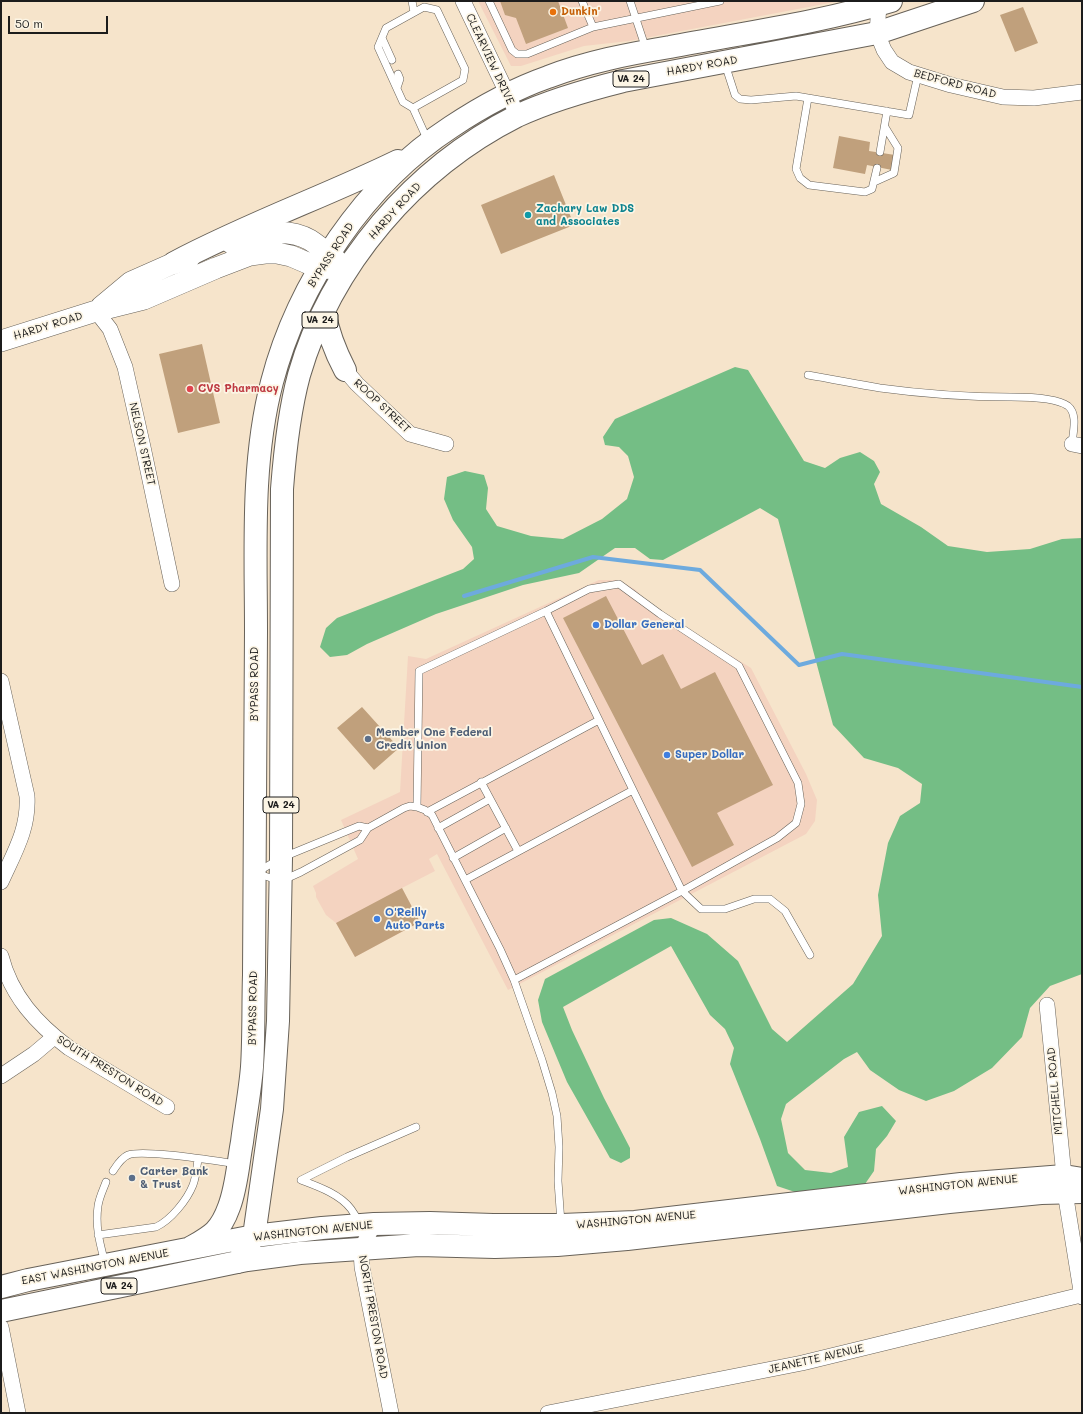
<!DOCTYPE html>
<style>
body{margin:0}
#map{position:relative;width:1083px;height:1414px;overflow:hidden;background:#f6e4cb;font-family:Mali,sans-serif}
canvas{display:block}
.frame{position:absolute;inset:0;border:2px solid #1c1c1c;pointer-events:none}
.scale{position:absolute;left:8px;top:16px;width:100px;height:18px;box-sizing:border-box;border:2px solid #1c1c1c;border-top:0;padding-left:5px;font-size:12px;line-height:14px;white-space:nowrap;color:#1c1c1c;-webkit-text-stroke:3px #fcf5e5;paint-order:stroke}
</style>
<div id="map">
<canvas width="1083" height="1414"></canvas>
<div class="frame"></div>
<div class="scale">50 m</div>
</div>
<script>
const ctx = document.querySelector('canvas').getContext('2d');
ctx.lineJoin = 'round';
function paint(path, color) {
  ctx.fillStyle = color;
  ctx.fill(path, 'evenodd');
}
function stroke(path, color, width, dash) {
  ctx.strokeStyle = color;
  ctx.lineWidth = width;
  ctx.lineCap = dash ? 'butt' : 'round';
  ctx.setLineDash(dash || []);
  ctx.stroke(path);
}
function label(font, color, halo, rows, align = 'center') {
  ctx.font = font + ' Mali,sans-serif';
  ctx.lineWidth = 3.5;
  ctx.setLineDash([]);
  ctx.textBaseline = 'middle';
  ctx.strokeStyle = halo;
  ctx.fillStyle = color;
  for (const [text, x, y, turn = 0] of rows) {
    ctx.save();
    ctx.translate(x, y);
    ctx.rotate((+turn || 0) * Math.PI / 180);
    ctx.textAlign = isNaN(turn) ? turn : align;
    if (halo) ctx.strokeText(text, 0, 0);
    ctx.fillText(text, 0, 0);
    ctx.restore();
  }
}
paint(new Path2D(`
 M478,1H840L629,41L584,46L521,66H511Z
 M599,580H619L636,590L650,605L751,668L806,774L817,800L815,821L806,834L508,990L437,854L429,859L435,871L402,888L420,922L355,957L336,923L326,915L316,897V893L313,886L358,859L341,820L400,792L408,656L426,659Z`), '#f4d3c0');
paint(new Path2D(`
 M735,367L748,370L804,461L825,468L840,458L860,452L874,461L880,472L874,484L881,504L921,527L948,546L987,552L1030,549L1062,539L1082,538V974L1050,986L1030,1008L1022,1037L992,1068L954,1091L926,1101L899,1090L870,1070L857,1052L844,1059L786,1104L781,1119L788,1153L805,1170L831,1173L848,1167L844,1137L859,1112L882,1106L896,1121L887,1136L876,1149L874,1171L865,1184L795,1192L777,1186L760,1139L730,1064L734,1048L725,1029L710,1015L671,946L563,1007L572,1030L604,1098L630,1148V1158L621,1163L610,1158L567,1082L542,1022L538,1000L545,979L654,920L671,918L707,934L738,961L772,1029L787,1042L853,984L882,936L878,895L888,843L900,816L920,803L922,784L898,768L864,758L833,725L778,519L760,508L663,560L650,559L635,548H615L579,573L523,585L436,614L367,644L347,655L330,657L320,647L326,628L337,618L463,569L474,559L472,547L453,520L444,499L447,477L465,471L484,475L488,488L486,509L497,526L531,536L563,539L602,519L627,499L634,477L628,456L619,447L605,445L603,437L615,419Z`), '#74be85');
stroke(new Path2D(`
 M464,596L593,557L700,570L799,665L842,654L1082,687`), '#6daade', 4);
paint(new Path2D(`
 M500,1H558L568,28L526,44L516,18L505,15Z
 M1023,7L1038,43L1015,52L1000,15Z
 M839,136L870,142L869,151L895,155L892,170L867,165L865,174L833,168Z
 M554,175L574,225L501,254L481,205Z
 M202,344L220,423L178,433L159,354Z
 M606,596L642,665L663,654L681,689L715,672L773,785L717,813L734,845L692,867L563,618Z
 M362,707L399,748L374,770L337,728Z
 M402,888L420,922L355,957L336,923Z`), '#c0a07c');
const service = new Path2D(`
 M412,1L414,12
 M489,1L512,50L517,54H527L593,27
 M582,1L593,27L720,1
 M630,1L646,49
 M382,38L392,60
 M725,64L735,95L740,99L751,100L796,96L909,115L918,75
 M397,88L400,79L398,74
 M808,98L796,169L800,178L809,185L865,192L872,189L877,168
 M413,108L403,102L378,47L386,28L424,7L437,10L465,69L463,80L413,108L428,141
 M880,152L887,111
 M874,182L894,173L898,148L885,127
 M808,375C832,379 856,384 880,388C924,394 968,397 1011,397C1025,397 1057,398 1068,406C1078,414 1073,432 1072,444
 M481,782L518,851
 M417,807L419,671L546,611L682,891L701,909H725L754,899H770L785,911L810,955
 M427,812L599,720
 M438,828L490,799
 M453,858L506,828
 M259,871L281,858L359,826L368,828
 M258,874L281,881L301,872L360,840L368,828L404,808L410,806L417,807L425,810L432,815L500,949L514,980L542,1060L552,1093L557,1116L559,1147L558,1181L561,1223
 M465,880L633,790
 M514,980L682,891L777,838L796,823L801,804L798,783L739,666L660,614L619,584L589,589L546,611
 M113,1171C117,1165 121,1158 128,1155C143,1149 216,1161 237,1164
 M359,1223C357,1218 354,1213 351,1209C340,1194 317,1186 301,1180L347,1157L416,1127
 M98,1235L156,1227C171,1220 187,1200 193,1185C196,1177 197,1167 198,1159
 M105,1263C100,1244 95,1227 98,1206C99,1198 103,1190 106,1182`);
const minor = new Path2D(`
 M463,1L518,116
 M879,5L877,33L884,50L892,62L909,72L951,85L1003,97L1034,98L1082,92
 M96,311L110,329L125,367L143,447L172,584
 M345,370L357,384L410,434L446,444
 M1072,444L1082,446
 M1,681L27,796C29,829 14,853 1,882
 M1,956C11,996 37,1024 69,1048L167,1107
 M1047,1005L1064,1176
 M1,1076L34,1054L54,1037
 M1065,1192L1082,1297
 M374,1224L361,1249L362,1267L391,1413
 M1,1327L18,1413
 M548,1413L802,1363L1081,1295`);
const secondary = new Path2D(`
 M231,243C256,234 286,226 310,240C321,247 332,257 342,265
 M101,307L131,282L174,263L190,257
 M1,341L96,311L144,299L216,268L250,255L265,253H277L291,256L319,268L347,269`);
const primary = new Path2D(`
 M174,263C247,224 324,197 398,161
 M324,311C328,333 335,351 345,370
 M190,1248C211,1236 220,1232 229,1207C237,1186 238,1163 242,1142C245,1117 250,1092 252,1067C254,1036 253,1005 254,975C255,860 255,746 256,631C256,549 251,462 272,382C298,283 365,183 451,127C481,107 514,89 548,77C587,62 628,54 670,47C743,33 819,23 891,1
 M238,1262L254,1236L272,1109L278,1021L281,858L282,489C285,450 289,412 299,375C331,264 414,168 517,116C551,100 587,90 623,81L877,33L973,1
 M1,1287L28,1280L254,1236L322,1228L374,1224L430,1223L493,1225H562L635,1222L961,1184L1064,1176L1082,1179
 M1,1311L247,1260L300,1253L419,1245L495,1247L557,1245L627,1239L949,1202L1041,1193L1082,1192`);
stroke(service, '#686259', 8);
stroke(minor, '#686259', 16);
stroke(secondary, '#686259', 22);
stroke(primary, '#686259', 24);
stroke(service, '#fff', 7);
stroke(minor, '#fff', 15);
stroke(secondary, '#fff', 21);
stroke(primary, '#fff', 22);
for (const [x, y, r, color] of [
 [553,12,4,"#e8710a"],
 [528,215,4,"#0f9aa8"],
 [190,389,4,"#e0444e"],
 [596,625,4,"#3f7fe0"],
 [368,739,4,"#5c6f8a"],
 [667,755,4,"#3f7fe0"],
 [377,919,4,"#3f7fe0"],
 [132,1178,4,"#5c6f8a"]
]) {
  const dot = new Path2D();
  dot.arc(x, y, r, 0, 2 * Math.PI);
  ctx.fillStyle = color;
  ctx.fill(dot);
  stroke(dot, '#fcf5e5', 1.5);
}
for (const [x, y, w] of [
 [631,79,36],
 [320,320,36],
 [281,805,36],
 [119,1286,36]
]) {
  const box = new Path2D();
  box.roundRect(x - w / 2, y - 8, w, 16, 3);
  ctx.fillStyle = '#fcf5e5';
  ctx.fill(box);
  stroke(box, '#1c1c1c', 1);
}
label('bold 10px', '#1c1c1c', null, [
 ["VA 24",631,79],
 ["VA 24",320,320],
 ["VA 24",281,805],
 ["VA 24",119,1286]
]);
label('bold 11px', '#c56008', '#fcf5e5', [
 ["Dunkin'",561,12]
], 'left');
label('11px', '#1c1c1c', '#fcf5e5', [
 ["CLEARVIEW DRIVE",490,59,65],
 ["HARDY ROAD",702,66,-10],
 ["BEDFORD ROAD",955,84,15],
 ["HARDY ROAD",395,211,-48],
 ["BYPASS ROAD",331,255,-57],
 ["HARDY ROAD",48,326,-17],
 ["ROOP STREET",382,406,43],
 ["NELSON STREET",142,444,77],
 ["BYPASS ROAD",255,684,-90],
 ["BYPASS ROAD",253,1008,-89],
 ["SOUTH PRESTON ROAD",110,1071,32],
 ["MITCHELL ROAD",1055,1091,-95],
 ["WASHINGTON AVENUE",958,1185,-6],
 ["WASHINGTON AVENUE",636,1220,-5],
 ["WASHINGTON AVENUE",313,1231,-6],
 ["EAST WASHINGTON AVENUE",95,1267,-11],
 ["NORTH PRESTON ROAD",373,1317,80],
 ["JEANETTE AVENUE",816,1359,-13]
]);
label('bold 11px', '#0d838f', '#fcf5e5', [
 ["Zachary Law DDS",536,209],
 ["and Associates",536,222]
], 'left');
label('bold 11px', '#be3a42', '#fcf5e5', [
 ["CVS Pharmacy",198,389]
], 'left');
label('bold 11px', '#366cbe', '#fcf5e5', [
 ["Dollar General",604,625],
 ["Super Dollar",675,755],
 ["O'Reilly",385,913],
 ["Auto Parts",385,926]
], 'left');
label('bold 11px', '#4e5e75', '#fcf5e5', [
 ["Member One Federal",376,733],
 ["Credit Union",376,746],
 ["Carter Bank",140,1172],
 ["& Trust",140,1185]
], 'left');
</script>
